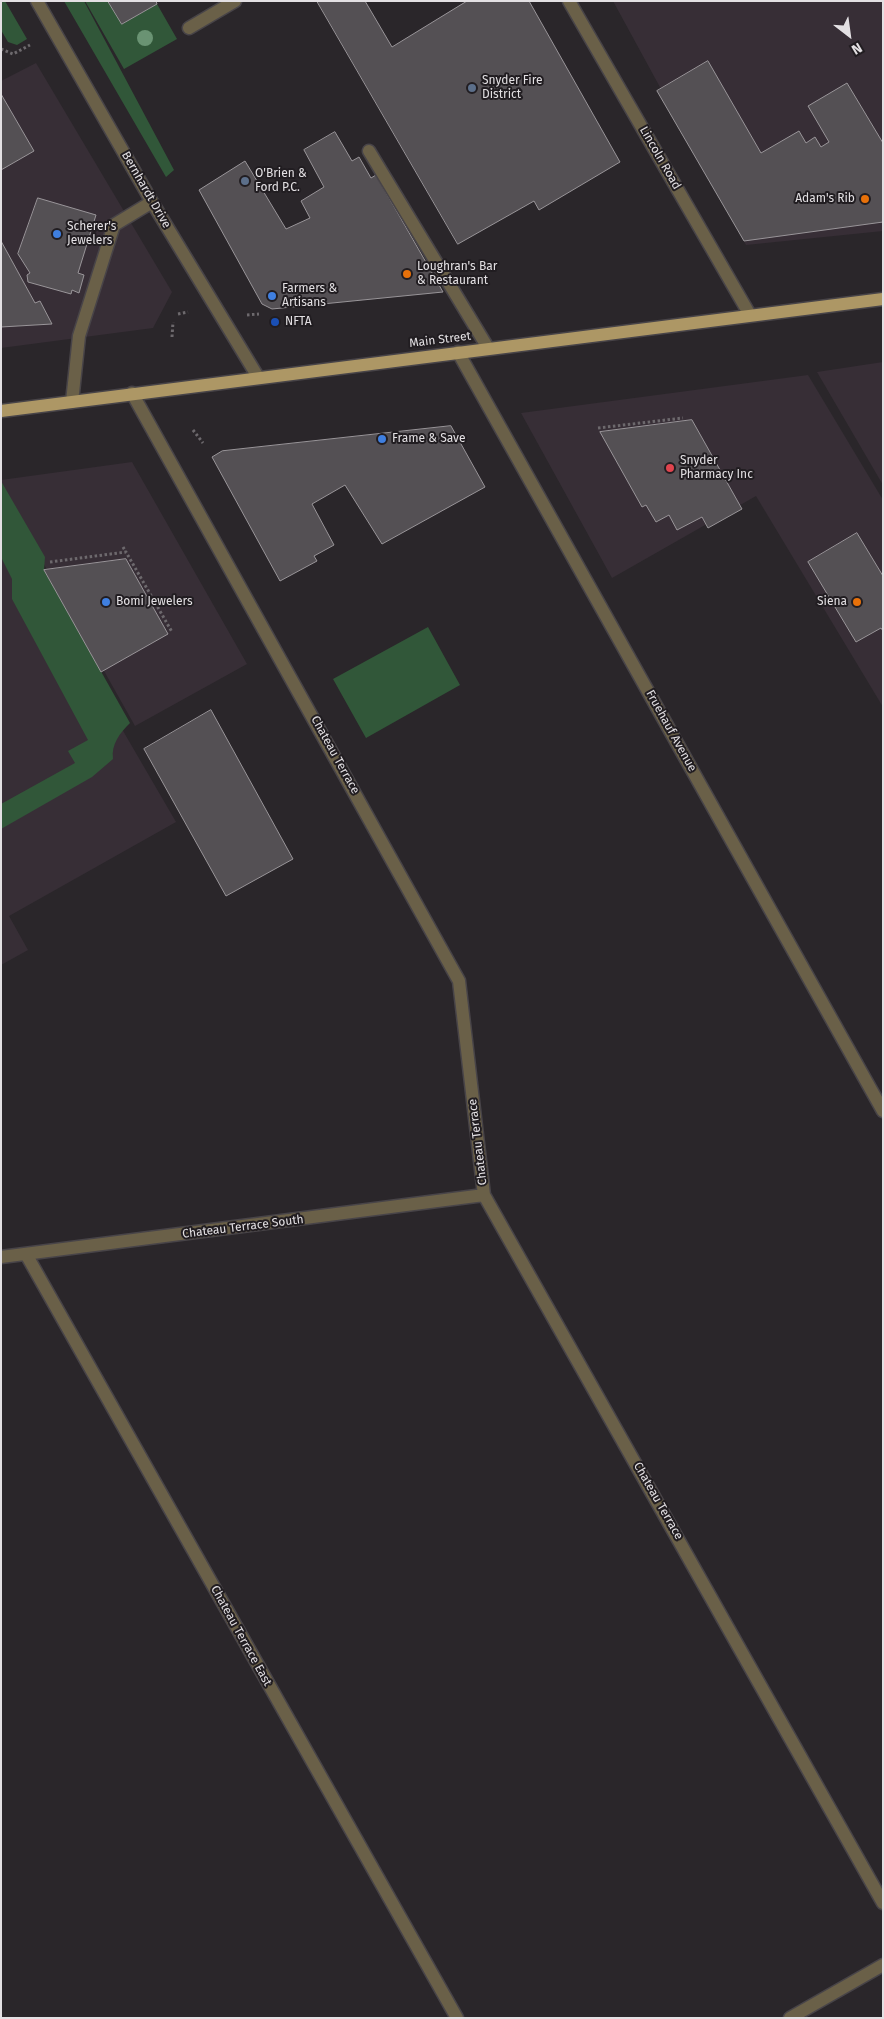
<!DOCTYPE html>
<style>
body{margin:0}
#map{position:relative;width:884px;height:2019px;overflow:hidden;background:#2a262a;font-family:"Fira Sans",sans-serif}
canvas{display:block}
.frame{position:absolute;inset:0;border:2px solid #e3e0e3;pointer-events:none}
.north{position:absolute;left:824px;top:10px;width:50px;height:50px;-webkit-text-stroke:4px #211d21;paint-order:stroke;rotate:150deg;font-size:14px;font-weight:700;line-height:20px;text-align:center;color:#e3e0e3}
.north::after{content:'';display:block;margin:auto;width:18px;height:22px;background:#e3e0e3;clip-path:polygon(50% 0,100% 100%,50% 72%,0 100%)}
</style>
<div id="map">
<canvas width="884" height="2019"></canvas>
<div class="frame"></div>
<div class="north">N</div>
</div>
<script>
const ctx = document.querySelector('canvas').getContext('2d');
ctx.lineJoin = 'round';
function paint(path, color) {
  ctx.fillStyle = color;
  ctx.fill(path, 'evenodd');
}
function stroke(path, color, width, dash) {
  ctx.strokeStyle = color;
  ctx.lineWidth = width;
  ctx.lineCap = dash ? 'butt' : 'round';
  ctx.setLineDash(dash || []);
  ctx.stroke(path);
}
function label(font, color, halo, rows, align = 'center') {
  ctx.font = font + ' "Fira Sans",sans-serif';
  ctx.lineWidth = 4;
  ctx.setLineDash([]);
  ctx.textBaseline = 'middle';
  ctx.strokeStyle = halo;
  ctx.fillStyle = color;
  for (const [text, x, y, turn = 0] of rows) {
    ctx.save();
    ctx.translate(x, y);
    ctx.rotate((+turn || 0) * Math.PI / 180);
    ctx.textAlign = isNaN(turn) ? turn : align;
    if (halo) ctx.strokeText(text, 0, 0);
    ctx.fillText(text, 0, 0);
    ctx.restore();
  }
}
paint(new Path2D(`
 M613,1H883V231L746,245Z
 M36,63L172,292L153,328L1,348V81Z
 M883,362V485L817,372Z
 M808,375L883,500V707L756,496L612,578L521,413Z
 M132,462L247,664L135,726L1,488V480Z
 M1,521L176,822L9,916L28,950L1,965Z`), '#372e36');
paint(new Path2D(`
 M1,1H5L27,39L17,45L8,42L1,30Z
 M64,1H84L174,170L166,177Z
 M85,1H108L122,24L157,4L177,39L124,69Z
 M1,481L45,557L44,570L130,723C120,733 111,744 113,759L92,777L1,829V804L75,763L68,751L88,740L12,599V579L1,557Z
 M428,627L460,685L366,738L333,679Z`), '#315739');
const building = new Path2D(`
 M108,1H156L157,4L122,24Z
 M317,1H365L392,47L467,1H529L620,162L539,210L534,201L458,244Z
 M708,61L761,153L799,131L806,143L815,137L821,147L829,142L808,106L847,83L883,143V222L744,241L657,91Z
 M1,94L34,151L1,170Z
 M335,132L352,161L359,157L371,178L376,175L443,292L272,309L262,304L199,190L245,161L286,229L310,218L301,201L324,187L304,150Z
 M38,198L96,215L78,273L84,275L79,293L72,290L71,294L28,282L27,275L30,273L18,254Z
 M1,241L35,303L40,301L52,324L1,327Z
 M692,420L742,509L708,528L702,517L677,530L669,515L656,522L646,505L642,507L600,432Z
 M451,426L485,487L382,544L345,485L312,504L334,545L314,556L317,561L280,581L212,457L222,451Z
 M857,533L883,576V631L881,628L856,642L808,562Z
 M126,559L168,634L101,672L44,570Z
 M211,710L293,859L226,896L144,749Z`);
paint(building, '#545054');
stroke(building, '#999599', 1);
const minor = new Path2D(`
 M37,1L152,202L258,377
 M569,1L750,315
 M189,28L235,1
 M369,151L488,348
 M458,352L883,1111
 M132,393L459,981L484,1195L883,1903
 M72,402L79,336L114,225L152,202
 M26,1254L457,2018
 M1,1257L484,1195
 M790,2018L883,1965`);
const major = new Path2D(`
 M1,411L883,299`);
stroke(minor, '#484448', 15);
stroke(major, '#484448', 15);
stroke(new Path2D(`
 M1,49L13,54L30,45
 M178,314L188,312
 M247,315L259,314
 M172,337L173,322
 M598,428L683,418
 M193,430L203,443
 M123,547L126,552
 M50,562L126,552L172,632`), '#6d696d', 3, [2.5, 2.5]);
stroke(minor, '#6a6048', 12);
stroke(major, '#ad9765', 12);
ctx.fillStyle = '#6a9373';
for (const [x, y] of [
 [145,38]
]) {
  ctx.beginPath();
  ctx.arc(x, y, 8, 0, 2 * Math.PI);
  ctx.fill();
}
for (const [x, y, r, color] of [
 [472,88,5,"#5c6f8a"],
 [245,181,5,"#5c6f8a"],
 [865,199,5,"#e8710a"],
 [57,234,5,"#3f7fe0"],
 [407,274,5,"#e8710a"],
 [272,296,5,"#3f7fe0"],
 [275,322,5,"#1a4fb4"],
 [382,439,5,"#3f7fe0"],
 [670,468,5,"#e0444e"],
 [106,602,5,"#3f7fe0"],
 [857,602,5,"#e8710a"]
]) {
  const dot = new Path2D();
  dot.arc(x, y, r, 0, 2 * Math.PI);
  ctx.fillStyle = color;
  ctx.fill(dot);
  stroke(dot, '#211d21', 2);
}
label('12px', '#e3e0e3', '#211d21', [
 ["Snyder Fire",482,81],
 ["District",482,95],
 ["O'Brien &",255,174],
 ["Ford P.C.",255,188],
 ["Adam's Rib",855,199,"right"],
 ["Scherer's",67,227],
 ["Jewelers",67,241],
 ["Loughran's Bar",417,267],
 ["& Restaurant",417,281],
 ["Farmers &",282,289],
 ["Artisans",282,303],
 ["NFTA",285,322],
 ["Frame & Save",392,439],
 ["Snyder",680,461],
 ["Pharmacy Inc",680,475],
 ["Bomi Jewelers",116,602],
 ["Siena",847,602,"right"]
], 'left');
label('12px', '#e3e0e3', '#211d21', [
 ["Lincoln Road",660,158,60],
 ["Bernhardt Drive",146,190,60],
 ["Main Street",440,340,-7],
 ["Fruehauf Avenue",671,731,61],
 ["Chateau Terrace",335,755,61],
 ["Chateau Terrace",478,1142,-97],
 ["Chateau Terrace South",243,1227,-7],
 ["Chateau Terrace",658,1501,60],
 ["Chateau Terrace East",241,1636,61]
]);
</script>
